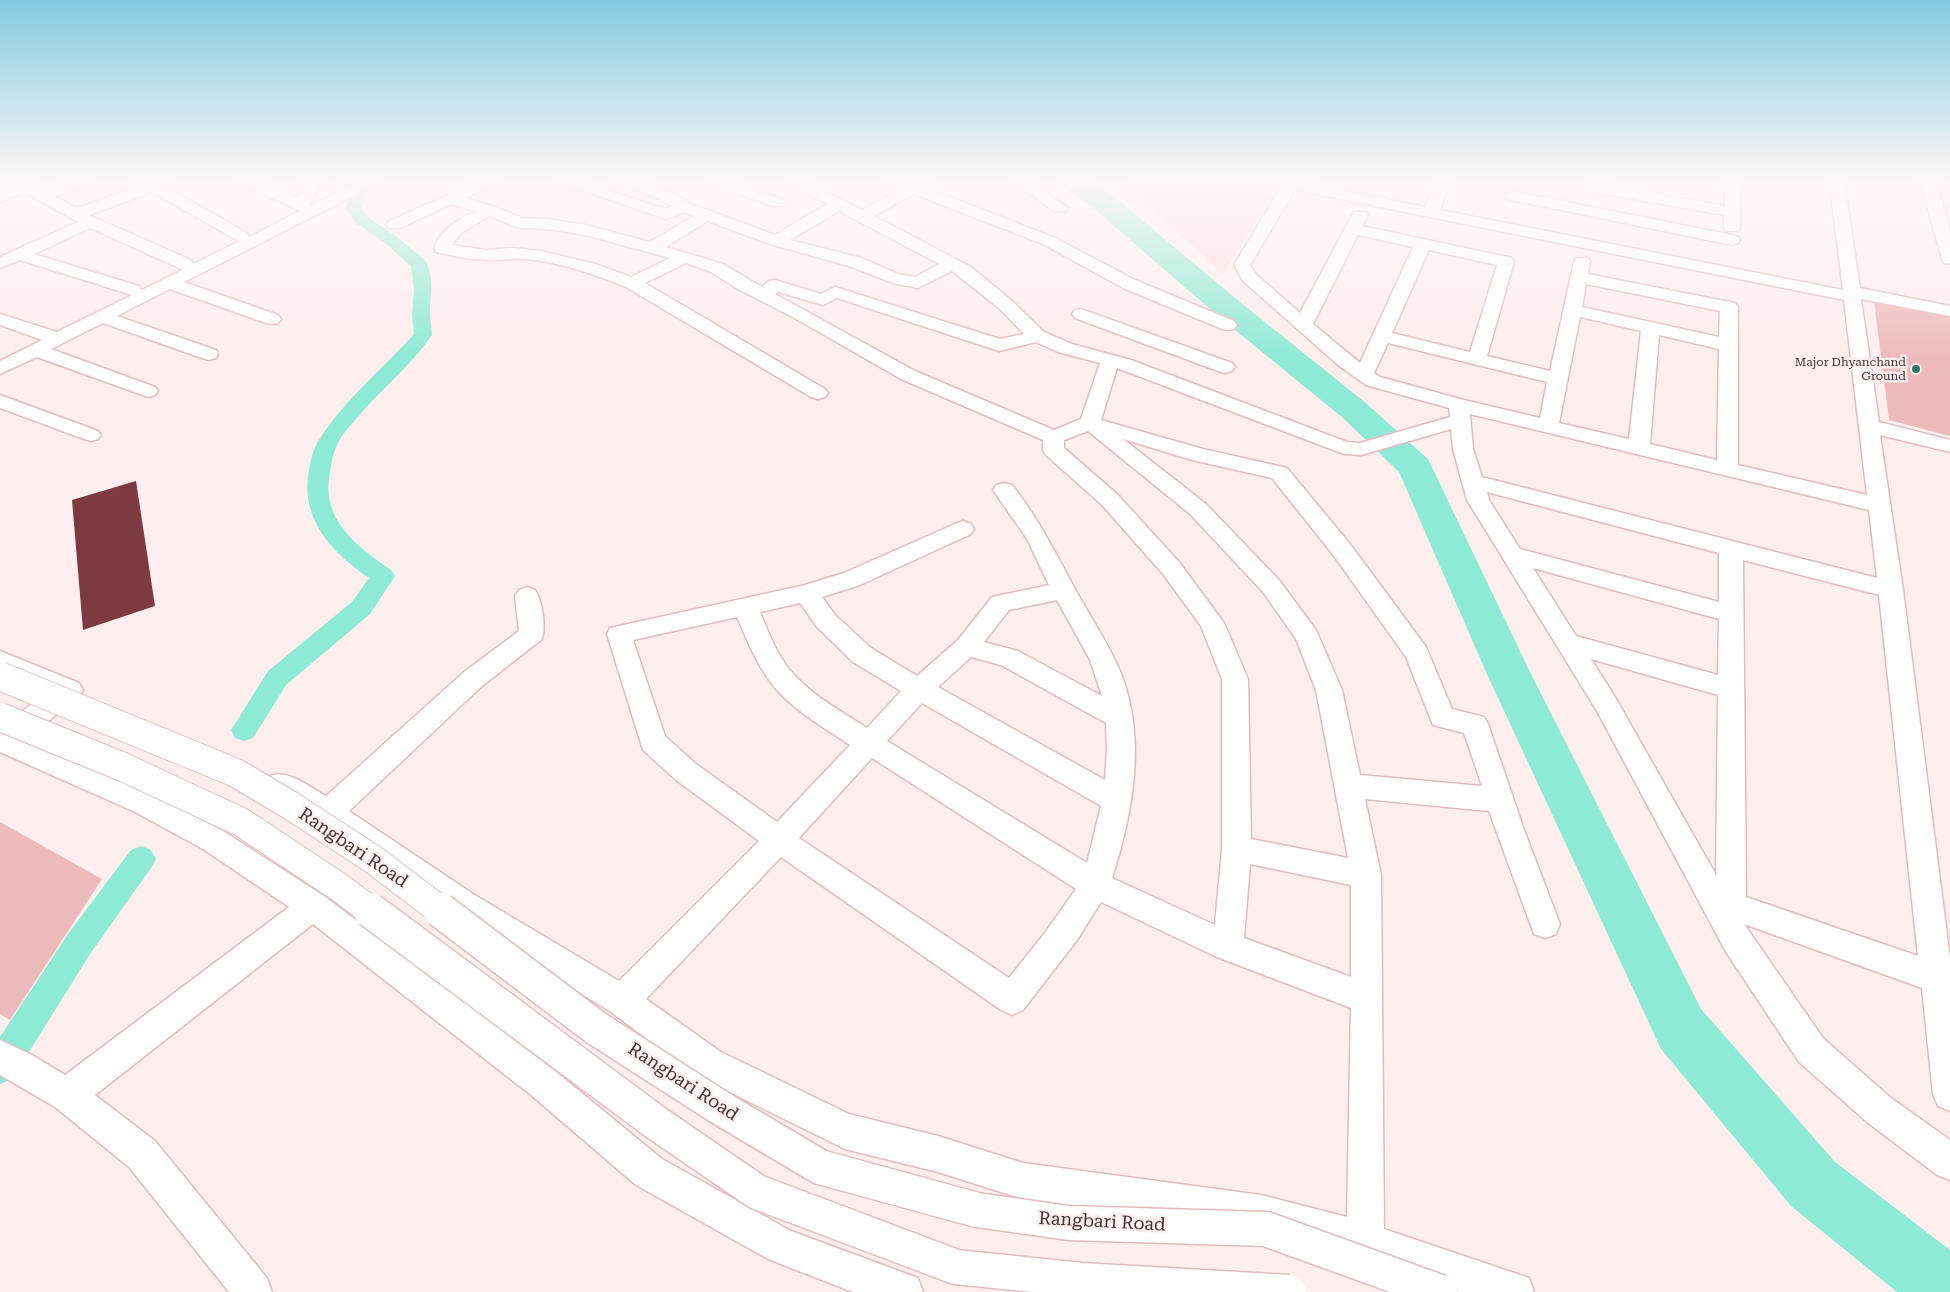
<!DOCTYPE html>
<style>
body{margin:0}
canvas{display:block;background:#fee}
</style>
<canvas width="1950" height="1292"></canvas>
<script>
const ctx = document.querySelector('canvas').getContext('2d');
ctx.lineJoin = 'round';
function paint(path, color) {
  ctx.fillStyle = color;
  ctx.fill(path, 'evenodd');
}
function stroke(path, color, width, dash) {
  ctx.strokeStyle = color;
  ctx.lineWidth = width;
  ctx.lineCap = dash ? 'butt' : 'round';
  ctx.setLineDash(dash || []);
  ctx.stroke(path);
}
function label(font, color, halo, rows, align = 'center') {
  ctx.font = font + ' "Roboto Serif",serif';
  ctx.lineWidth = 5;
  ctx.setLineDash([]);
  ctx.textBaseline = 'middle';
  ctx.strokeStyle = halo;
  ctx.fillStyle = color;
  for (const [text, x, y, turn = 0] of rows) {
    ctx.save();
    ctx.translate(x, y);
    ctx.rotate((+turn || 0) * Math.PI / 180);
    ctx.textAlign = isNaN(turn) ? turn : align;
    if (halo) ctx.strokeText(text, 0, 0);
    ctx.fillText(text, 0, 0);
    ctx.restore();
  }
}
paint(new Path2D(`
 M1137,180H1241L1279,188L1223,274L1130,189Z`), '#fcdedf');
paint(new Path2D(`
 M1874,302L1950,317V436L1889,420Z
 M0,822L102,879L10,1020L0,1014Z`), '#edbabc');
paint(new Path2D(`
 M339,180H354L365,199L362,209L368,217L397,237L425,260C435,276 430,298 430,315C430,322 432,328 432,335C411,366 379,391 355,420C349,427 341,436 337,445C332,455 331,467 329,478C323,522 359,548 391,570L395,576L370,614L286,685L253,738L244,741L235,738L231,730L268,671L352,602L369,578C334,554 302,522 308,476C310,464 312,450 319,440C344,400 383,369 414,334L412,315L414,289L411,266L385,243L356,223L346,209L349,199Z
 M141,846L151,850L156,859L151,868L90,954L12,1079L0,1084V1037L68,934L131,850Z`), '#8dead4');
paint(new Path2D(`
 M1058,180H1088L1111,194L1240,302L1367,404L1428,459L1530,672L1701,1009L1835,1162L1950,1250V1292H1897L1791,1206L1661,1049L1486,672L1399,472L1343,418L1218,316L1091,206L1062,186Z`), '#8dead4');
paint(new Path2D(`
 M136,481L155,606L83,630L72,500Z`), '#7e3a41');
const minor = new Path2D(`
 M7,180H24L43,190L73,180H94L92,183L54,196L77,208L141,186L135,180H169L172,183L166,187L247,233L249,237L300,211L239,183L237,180H256L297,198L307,180H322L310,204L312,205L363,180H382L379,183L184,282L278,315L281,319L278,323L272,324L266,323L170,289L117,316L216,350L218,354L216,358L209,360L202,358L103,323L51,349L155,387L158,391L155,395L148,397L37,357L0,374V361L42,340L0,325V314L57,332L132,295L20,260L0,268V257L78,222L24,192L0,202V191L13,186ZM152,192L235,239L240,241L193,264L191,260L89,215ZM90,228L179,268L184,269L142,290L139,286L34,254Z
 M480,180H500L497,183L465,198L495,207L522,218L548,219L586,225L650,242L694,216L685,212L666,219L590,193L562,186L559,183L562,180H580V182L666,209L673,206L644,192L615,183L612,180H634L654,186L677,195L691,204L775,235L827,204L788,183L786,180H804L862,210L900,189L887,183L885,180H905L911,182L916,180H929L931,182L925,187L1055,238L1135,280L1234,321L1237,325L1234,329L1228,330L1222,329L1123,288L1043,244L914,194L874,216L971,267L1012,301L1044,332L1072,344L1131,360L1347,442L1360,443L1450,417L1449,408L1366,385L1338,365L1243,281L1234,265L1281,187L1263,183L1261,180H1292L1425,207L1437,180H1451L1440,210L1843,290L1829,180H1844L1860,288L1950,306V316L1861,299L1879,422L1950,440V452L1880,435L1903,590L1950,958V1111L1938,1106L1933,1094L1922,988L1744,924L1823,1038L1891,1098L1950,1140V1180L1937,1175L1867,1122L1799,1062L1726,952L1597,711L1467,500L1453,449L1451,429L1361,455L1344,454L1117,368L1101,420L1203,449L1287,468L1350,544L1426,647L1452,709L1484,717L1488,724L1524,830L1560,924L1556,934L1545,938L1534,934L1489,811L1365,799L1381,875L1384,1229L1529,1278L1534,1292H1459L1365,1260L1261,1231L1023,1199L938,1172L845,1149L697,1076L611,1012L451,914L318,821L270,792L266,784L270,776C289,769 309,787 326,796L464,672L519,631L515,596L519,590L527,587L535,590C542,600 547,630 541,640L482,686L349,811L473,894L619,981L759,841L676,780L643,750L607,634L610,628L805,585L844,573L955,524L963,521L971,524L974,529L971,534L860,585L822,597L835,615L871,648L917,676L958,640L992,597L1049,585L1027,539L993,490L996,485L1004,483L1012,485C1039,519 1056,554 1076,591C1091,618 1108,643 1120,671C1147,737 1133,813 1112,878L1215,925L1222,849V679L1201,626L1163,574L1102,505L1046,455L1043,450V440L901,379L800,321L736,288L711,272L686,263L645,283L825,389L828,393L825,397L818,399L811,397L626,287C594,274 560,262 525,259C513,258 502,260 490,260C472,260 453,256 436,252L434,248C441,229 458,220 475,211L452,204L400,228H388L386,225L388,222ZM1295,190L1844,300L1867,495L1738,465V307L1735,303L1588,274L1590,262L1588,258H1576L1574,262L1550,371L1487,356L1514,262L1512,258L1362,226L1368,215L1366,212H1354L1352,215L1300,313L1256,274L1250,265ZM839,211L939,264L915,277L898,274L861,258L790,240ZM489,216L519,228L548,229L585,235L670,258L631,277L595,264L541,251L512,248L486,250L452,245L460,234ZM708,221L770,244L849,266L893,283L918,288L952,271L1000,309L1024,334L1000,339L835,287L821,294L775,280L769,281L762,287L723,264L666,247ZM1358,235L1413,247L1360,363L1313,324ZM1429,250L1497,265L1470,352L1392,333ZM1586,284L1720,311L1719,337L1582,307ZM778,292L823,305L837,298L999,351L1036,342L1058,352L1100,363L1081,419L1054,430L915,371L775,294ZM1580,317L1641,331L1629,439L1559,423ZM1659,335L1719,349L1717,460L1650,444ZM1388,343L1547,382L1540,418L1464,400L1380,377L1374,373ZM1470,414L1869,510L1877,578L1482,477L1473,449ZM1088,431L1190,514L1263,592L1296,639L1316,690L1348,858L1251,839L1248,679L1224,623L1179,562L1118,495L1064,448V440ZM1123,439L1192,460L1272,478L1334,556L1406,657L1433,725L1464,733L1482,786L1360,775L1342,690L1316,630L1279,580L1206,504ZM1487,492L1719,553V602L1520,549L1489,500ZM1743,560L1879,595L1918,956L1746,897ZM1533,568L1719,619L1718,675L1576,636ZM1057,600L1090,660L1102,696L1018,651L984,642L1009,610ZM800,603L817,627L853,662L901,691L867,728C842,712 815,697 795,676C778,658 769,634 760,612ZM737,617C748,642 758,668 776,689C796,712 825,728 850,745L777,822L696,764L665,736L633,640ZM971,657L1001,665L1106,723L1107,750L1105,780L938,687ZM1591,659L1718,695L1716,875L1615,697ZM922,703L1101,806L1087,863L887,741ZM872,758L1076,889L1044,934L1009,978L799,838ZM781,857L1001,1010L1012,1015L1023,1010L1077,940L1101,902L1217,957L1351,1008L1347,1217L1261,1195L1023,1163L938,1136L849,1114L721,1052L646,999ZM1250,864L1351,885V977L1244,938Z
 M707,180H728L784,200L786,203L784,206H772L710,183Z
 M1011,180H1029L1068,208L1066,211H1054Z
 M1725,180H1741L1740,228L1738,231H1726L1724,228V215L1594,192L1589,190L1586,187L1589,184L1594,182L1725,206Z
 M1920,180H1936L1950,230V264L1944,263L1942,259Z
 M1512,191L1732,235L1738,237L1740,240L1738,243L1732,245L1507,199L1504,196L1507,193Z
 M1081,309L1232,363L1235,367L1232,371L1225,373L1218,371L1075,318L1072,314L1075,310Z
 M0,395L98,431L101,435L98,439L91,441L84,439L0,408Z
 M0,651L79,683L83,690L79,697L25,739L155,796L223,831L324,896L555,1071L662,1159L791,1231L918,1278L923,1292H853L768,1259L636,1185L531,1095L313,924L95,1095L155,1141L267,1278L272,1292H229L129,1167L55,1107L0,1075V1040L32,1055L65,1075L289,907L203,849L135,812L0,752V728L48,692L0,672Z`);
stroke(minor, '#e4bbbd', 3);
paint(minor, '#fff');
const minorBridgeFar1 = new Path2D(`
 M0,676L236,773L290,805L374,860L441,911
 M0,717L123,767L241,822L339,887L371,911`);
const minorBridge = new Path2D(`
 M370,910L655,1122L757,1192L956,1267L1081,1280L1289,1292
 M440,910L596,1028L719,1107L820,1167L977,1210L1069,1223L1266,1229L1440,1292`);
stroke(minorBridgeFar1, '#e4bbbd', 30, []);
stroke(minorBridge, '#e4bbbd', 37, []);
stroke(minorBridgeFar1, '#fff', 28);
stroke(minorBridge, '#fff', 34);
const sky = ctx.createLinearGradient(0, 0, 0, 360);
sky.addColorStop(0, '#83cae0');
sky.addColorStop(0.5, '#fff7f7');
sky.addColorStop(1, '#fff7f700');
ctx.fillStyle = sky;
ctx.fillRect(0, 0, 1950, 360);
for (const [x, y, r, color] of [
 [1916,369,5,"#307365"]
]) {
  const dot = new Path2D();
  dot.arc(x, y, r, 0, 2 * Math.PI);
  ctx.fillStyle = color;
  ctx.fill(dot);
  stroke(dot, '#fee', 2);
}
label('12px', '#433333', '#fee', [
 ["Major Dhyanchand",1906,362],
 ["Ground",1906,376]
], 'right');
label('18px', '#433333', '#fee', [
 ["Rangbari Road",353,848,34],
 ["Rangbari Road",683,1082,33],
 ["Rangbari Road",1102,1222,3]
]);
</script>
